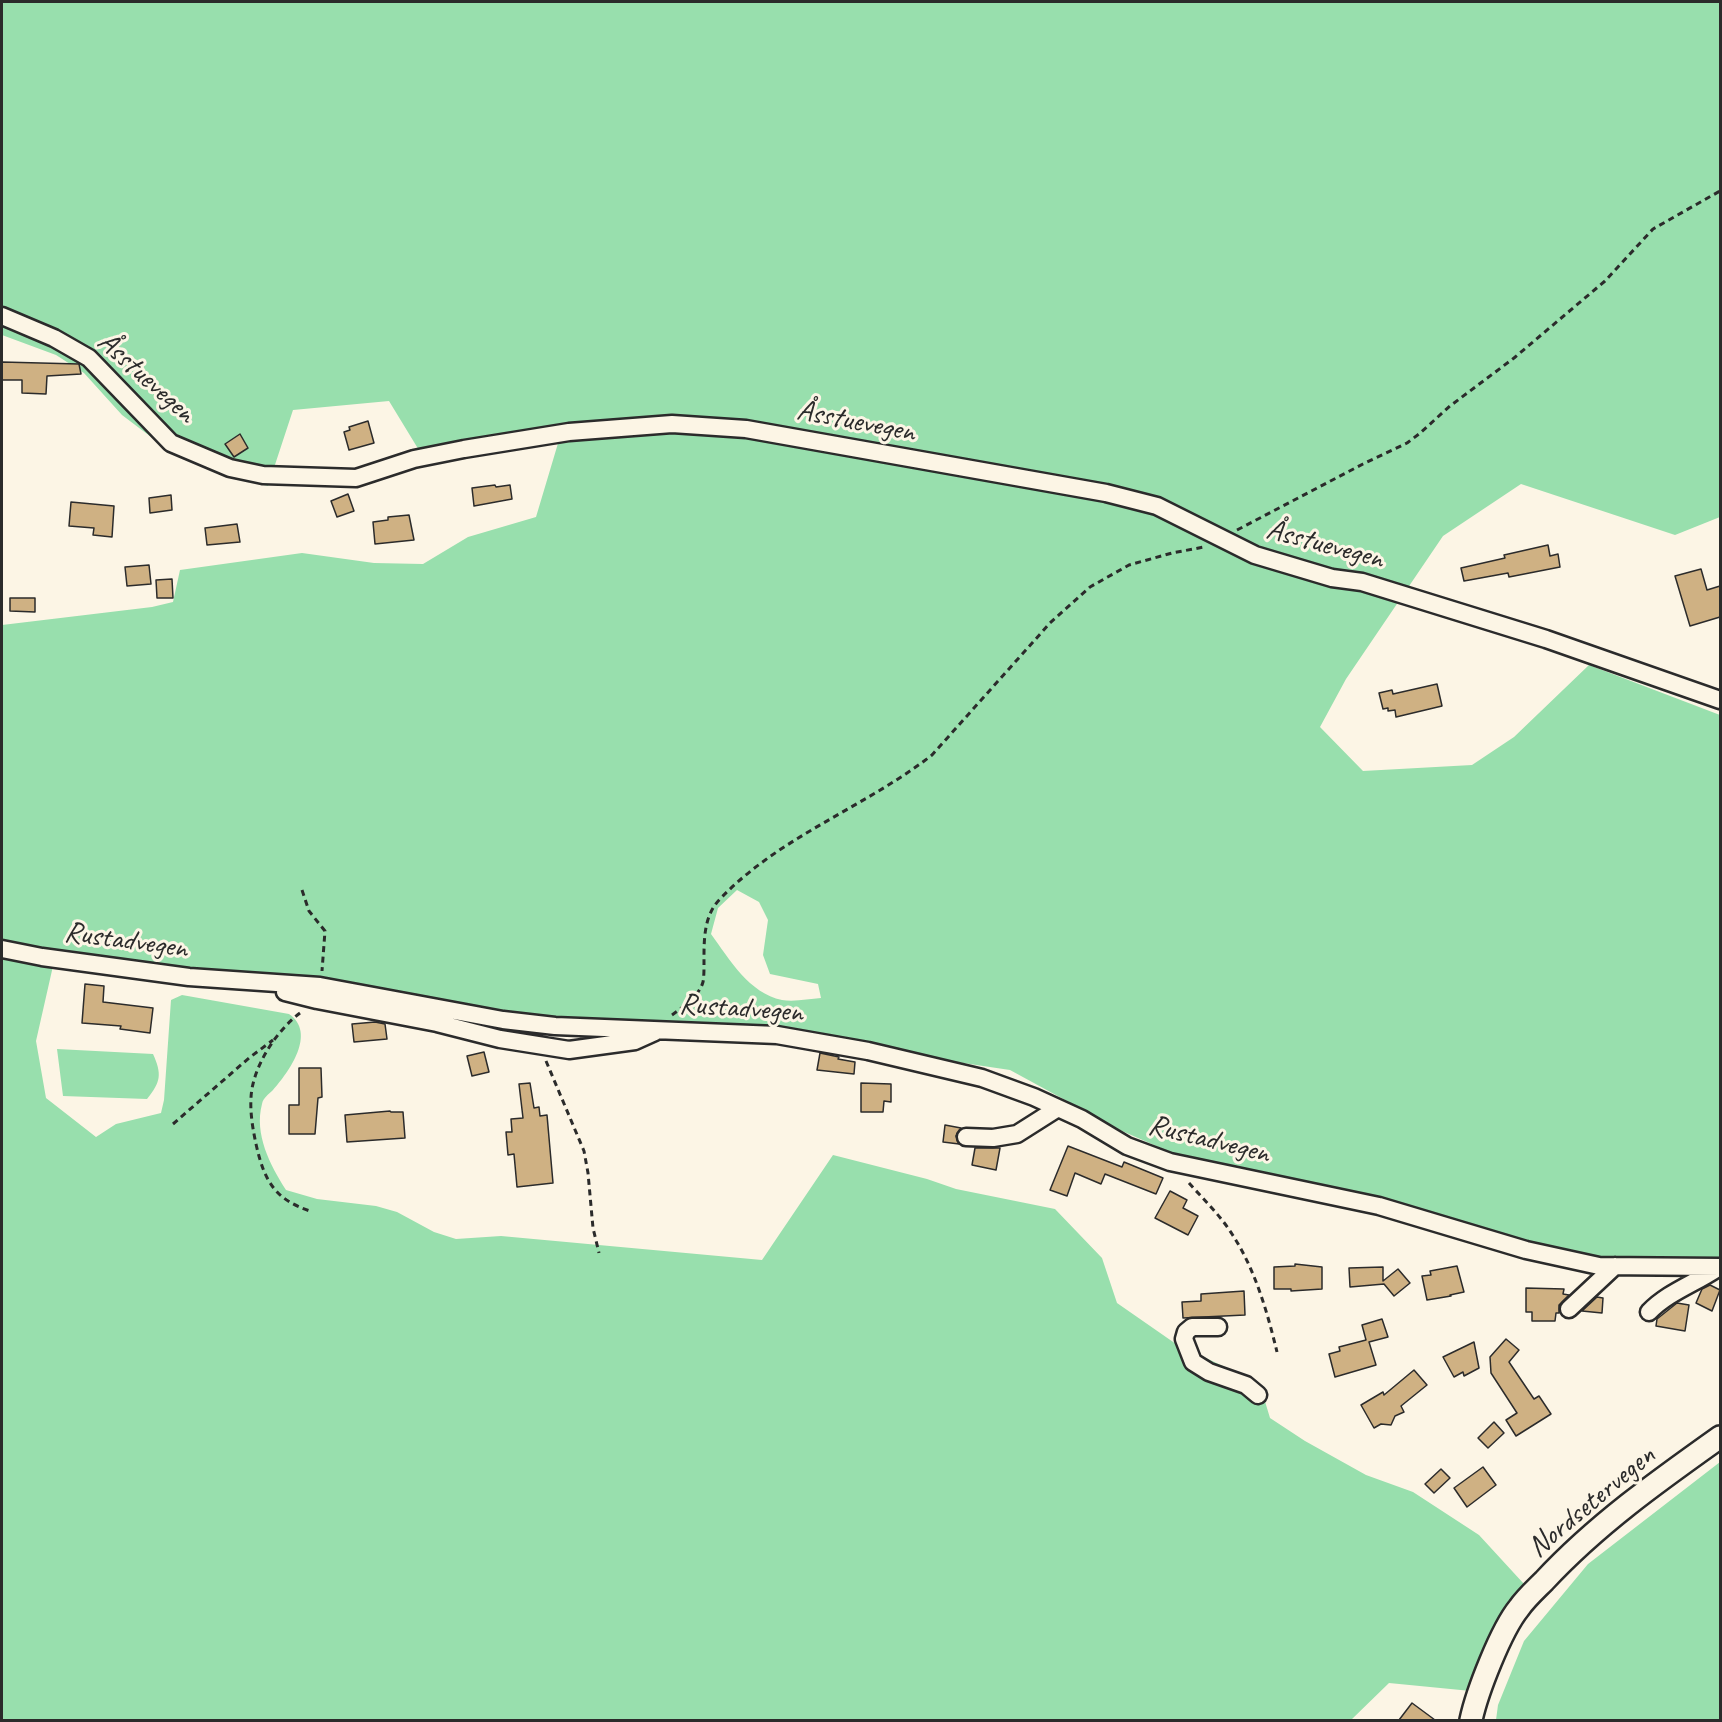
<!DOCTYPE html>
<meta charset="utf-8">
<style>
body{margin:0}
#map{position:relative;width:1722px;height:1722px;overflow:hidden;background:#fcf5e5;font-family:Caveat,sans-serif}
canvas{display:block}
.frame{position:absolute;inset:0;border:3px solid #2b2b2b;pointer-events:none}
</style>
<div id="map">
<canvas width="1722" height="1722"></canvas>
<div class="frame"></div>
</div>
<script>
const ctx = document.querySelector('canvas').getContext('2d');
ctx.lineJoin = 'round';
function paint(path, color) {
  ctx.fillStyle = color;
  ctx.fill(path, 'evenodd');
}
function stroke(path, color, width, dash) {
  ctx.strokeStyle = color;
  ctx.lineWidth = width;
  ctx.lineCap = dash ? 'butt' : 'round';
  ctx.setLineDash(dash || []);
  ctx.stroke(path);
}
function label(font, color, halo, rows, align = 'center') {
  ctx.font = font + ' Caveat,sans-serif';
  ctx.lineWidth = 6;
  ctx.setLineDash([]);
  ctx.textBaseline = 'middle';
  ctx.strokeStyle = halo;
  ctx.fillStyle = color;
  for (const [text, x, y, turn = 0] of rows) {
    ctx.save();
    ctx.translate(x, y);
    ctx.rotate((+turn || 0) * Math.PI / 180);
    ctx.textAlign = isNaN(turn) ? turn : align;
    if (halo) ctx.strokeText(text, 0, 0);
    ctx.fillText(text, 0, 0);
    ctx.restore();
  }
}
paint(new Path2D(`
 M2,2H1720V517L1675,535L1521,484L1443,536L1346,679L1320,727L1363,771L1472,765L1514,737L1589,665L1720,715V1263L1597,1261L1186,1159L1122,1131L1010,1070L916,1056L861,1042L800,1029L770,1026L634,1028L547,1034L434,1007L2,941V625L152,607L173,602L180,570L302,553L374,563L423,564L468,537L536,517L559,440L428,465L389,401L293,410L268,486L223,475L159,443L122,415L84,373L56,355L2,335ZM737,890L759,902L768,920L763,955L770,974L818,984L821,998C809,999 794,1002 782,1000C749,993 730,960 711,934L718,908Z
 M2,954L53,966L36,1041L46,1098L96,1137L116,1124L161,1113L164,1100L171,1000L182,995L289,1014C317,1033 289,1072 273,1090C269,1094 263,1098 262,1104C254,1134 270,1165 286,1190L317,1199L376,1206L397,1212L434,1232L456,1239L501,1236L762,1260L833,1155L927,1179L956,1189L1055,1209L1102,1258L1117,1303L1176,1344L1240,1374L1260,1385L1270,1418L1305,1441L1366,1475L1413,1492L1479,1535L1524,1584L1494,1626L1471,1691L1389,1683L1351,1720H2Z
 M57,1049L153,1054C162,1074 161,1082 147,1099L63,1096Z
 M1720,1462V1720H1496L1498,1705L1524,1641L1588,1564Z`), '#98dfad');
const building = new Path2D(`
 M2,362L79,364L81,374L47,376L46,394L22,393V380H2Z
 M368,421L374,443L349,450L344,432L350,430L349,427Z
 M240,434L248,448L234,457L225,444Z
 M495,485L496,487L510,485L512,499L474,506L472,488Z
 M348,494L354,511L337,517L331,501Z
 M171,495L172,510L150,513L149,498Z
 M71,502L114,506L112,537L93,535L94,528L69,526Z
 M409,515L414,540L375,544L373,522L388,520V517Z
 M237,524L240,542L207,545L205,528Z
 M1548,545L1550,556L1558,554L1560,567L1509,577L1508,573L1464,581L1461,568L1505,558L1504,555Z
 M149,565L151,584L127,586L125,567Z
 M1701,569L1707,590L1720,586V617L1690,626L1675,576Z
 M172,579L173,598H157L156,580Z
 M10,598H35V612L10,611Z
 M1437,684L1442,706L1396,717L1395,710L1388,711V708L1383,709L1379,693L1392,690L1393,694Z
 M85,984L104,986L103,1002L153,1008L150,1033L120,1029L121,1026L82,1023Z
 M375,1022L385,1024L387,1039L354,1042L352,1024Z
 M484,1052L489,1072L472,1076L467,1056Z
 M820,1053L839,1057L838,1059L855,1062L854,1074L817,1070Z
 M299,1068H321L322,1097L318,1098L315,1134H289V1105H299Z
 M530,1083L534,1108L539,1107L540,1116L547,1115L553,1183L517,1187L514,1154L508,1155L506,1132H512L511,1119L523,1118L519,1084Z
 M861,1083L891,1084V1102L884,1101L883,1112H861Z
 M390,1111L391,1112H403L405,1138L347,1142L345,1115Z
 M945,1125L961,1128L956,1136L959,1144L943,1142Z
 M1068,1146L1122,1167L1124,1162L1163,1178L1156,1194L1105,1174L1101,1184L1075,1173L1067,1196L1050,1190Z
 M975,1148H1000L996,1170L972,1165Z
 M1170,1191L1187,1200L1183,1208L1198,1216L1188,1235L1155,1218Z
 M1295,1264L1322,1267V1289L1291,1291V1289H1274V1267L1295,1266Z
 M1457,1266L1464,1292L1450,1295L1451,1296L1427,1300L1422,1276L1431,1275L1430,1271Z
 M1383,1267V1281L1398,1269L1410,1283L1394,1296L1384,1284L1350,1287L1349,1268Z
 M1710,1285L1720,1290L1712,1311L1696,1303L1702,1289Z
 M1526,1288L1564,1289L1563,1294L1569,1295L1559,1305V1313H1556L1555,1321H1532V1312H1526Z
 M1244,1291L1245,1315L1183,1318L1182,1302L1201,1301V1294Z
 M1597,1297L1603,1298L1602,1313L1582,1311Z
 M1677,1303L1689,1305L1685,1331L1656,1326L1657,1319Z
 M1382,1319L1388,1337L1369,1342L1376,1365L1335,1377L1329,1354L1340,1351L1339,1347L1366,1340L1362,1325Z
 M1506,1339L1519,1350L1509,1362L1534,1399L1539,1396L1551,1414L1516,1436L1506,1420L1517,1413L1491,1373L1490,1357Z
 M1474,1342L1479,1368L1464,1376L1463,1372L1454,1377L1443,1357Z
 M1414,1370L1427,1385L1401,1406L1404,1412L1395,1416L1391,1425L1381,1424L1374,1428L1361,1405L1383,1392L1384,1395Z
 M1494,1422L1504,1433L1488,1448L1478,1438Z
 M1483,1467L1496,1485L1467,1507L1454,1488Z
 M1441,1469L1450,1478L1434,1493L1425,1484Z
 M1412,1703L1435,1720H1399Z`);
paint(building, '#cfb183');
stroke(building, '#2b2b2b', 1.5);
const minor = new Path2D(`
 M2,316L54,338L89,358L171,443L230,468L263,475L356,478L414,459L464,449L569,432L672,424L746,429L1106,493L1157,506L1255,555L1332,578L1362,582L1546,639L1720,700
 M2,949L42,957L189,977L320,986L503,1020L555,1026L777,1035L868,1051L982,1078L1034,1097L1082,1119L1127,1146L1170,1162L1379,1206L1526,1250L1599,1266L1720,1267
 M285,992L317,1000L437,1023L500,1039L569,1050L635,1041L655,1032
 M966,1137L993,1138L1017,1134L1058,1108
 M1569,1309L1615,1266
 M1649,1312C1668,1292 1696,1283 1719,1267
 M1218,1327H1192L1186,1332L1184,1339L1193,1362L1209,1372L1246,1385L1258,1395`);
const major = new Path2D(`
 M1471,1720C1477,1692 1501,1630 1519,1608C1526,1598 1535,1590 1544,1581C1596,1525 1658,1481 1720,1437`);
stroke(minor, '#2b2b2b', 21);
stroke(major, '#2b2b2b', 26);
stroke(new Path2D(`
 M1237,530L1363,464L1407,443L1419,434L1450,406L1514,358L1605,281L1653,229L1720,191
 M302,890L309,911L325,931L322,971
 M300,1013C276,1031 252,1068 251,1098C250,1113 253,1130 256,1144C264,1180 274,1199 310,1211
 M672,1015C683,1007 699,996 703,982C704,977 704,970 704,964C704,942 703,916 720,899C780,836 864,808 932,755L1050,623L1090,587L1129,565L1172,553L1204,547
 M546,1061L584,1151L588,1173L593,1228L599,1253
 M173,1124L249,1058L273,1040
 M1189,1183C1204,1200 1220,1215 1232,1234C1255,1269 1267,1311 1277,1352`), '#2b2b2b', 3, [6, 4.5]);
stroke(minor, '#fcf5e5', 16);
stroke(major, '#fcf5e5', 21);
label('30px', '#2b2b2b', '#fcf5e5', [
 ["Åsstuevegen",146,378,42],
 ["Åsstuevegen",856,422,11],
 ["Åsstuevegen",1325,545,15],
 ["Rustadvegen",126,941,8],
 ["Rustadvegen",741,1009,4],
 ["Rustadvegen",1209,1140,14],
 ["Nordsetervegen",1592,1502,-40]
]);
</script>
